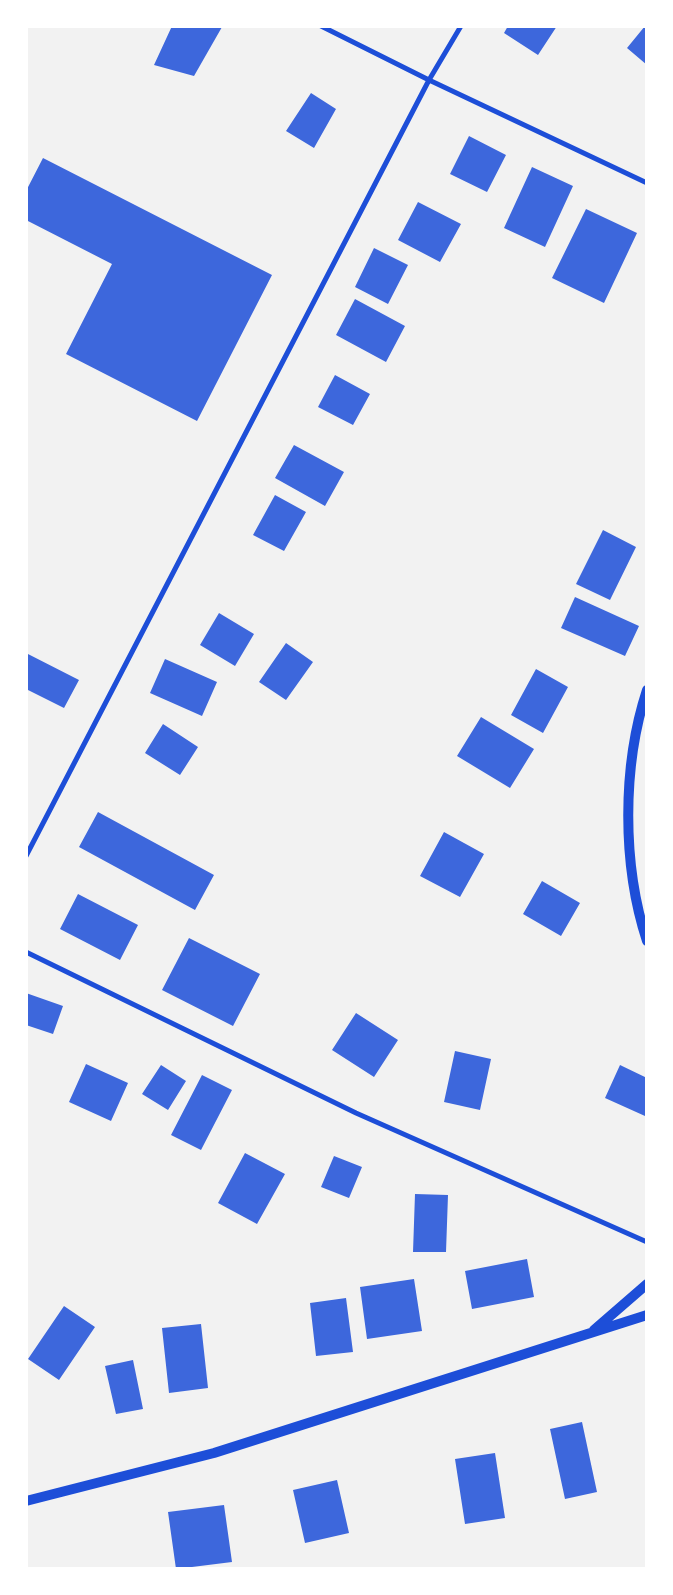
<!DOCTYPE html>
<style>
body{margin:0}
#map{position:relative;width:673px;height:1595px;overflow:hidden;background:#f2f2f2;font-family:Mulish,sans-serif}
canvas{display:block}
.frame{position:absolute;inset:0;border:28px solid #fff;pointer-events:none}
</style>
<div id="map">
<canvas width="673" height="1595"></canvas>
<div class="frame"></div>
</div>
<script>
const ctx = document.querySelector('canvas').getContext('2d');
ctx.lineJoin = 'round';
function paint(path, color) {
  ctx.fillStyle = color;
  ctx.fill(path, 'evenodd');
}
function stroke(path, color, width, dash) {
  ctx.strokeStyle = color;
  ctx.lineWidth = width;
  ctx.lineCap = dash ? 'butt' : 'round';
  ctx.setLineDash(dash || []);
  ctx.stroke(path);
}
paint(new Path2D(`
 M172,26L222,27L194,76L154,65Z
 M508,26H557L538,55L504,33Z
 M645,26H647V65L627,48Z
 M311,93L336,109L314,148L286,131Z
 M469,136L506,155L487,192L450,174Z
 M43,158L272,275L197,421L66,354L112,264L26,220V191Z
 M532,167L573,186L545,247L504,228Z
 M418,202L461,224L440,262L398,240Z
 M586,209L637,233L604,303L552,278Z
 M374,248L408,265L388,304L355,287Z
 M355,299L405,326L386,362L336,335Z
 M335,375L370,394L353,425L318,407Z
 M294,445L344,472L325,506L275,478Z
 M275,495L306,512L284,551L253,535Z
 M603,530L636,547L610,600L576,584Z
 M575,597L639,626L625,656L561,628Z
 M219,613L254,634L235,666L200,645Z
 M286,643L313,662L286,700L259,682Z
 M26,653L79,680L64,708L26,689Z
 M165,659L217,682L202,716L150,693Z
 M536,669L568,687L543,733L511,715Z
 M481,717L534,749L510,788L457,756Z
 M163,724L198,747L180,775L145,753Z
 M98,812L214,875L195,910L79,847Z
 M444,832L484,854L460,897L420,876Z
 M542,881L580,903L561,936L523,914Z
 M78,894L138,925L120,960L60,929Z
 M189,938L260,974L233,1026L162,990Z
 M26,993L63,1006L53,1034L26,1025Z
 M356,1013L398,1040L374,1077L332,1050Z
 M455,1051L491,1059L480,1110L444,1102Z
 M86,1064L128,1083L111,1121L69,1102Z
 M161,1065L186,1081L168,1110L142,1094Z
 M620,1065L647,1078V1112L645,1116L605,1098Z
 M202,1075L232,1090L201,1150L171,1135Z
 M245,1153L285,1174L257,1224L218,1203Z
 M334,1156L362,1167L349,1198L321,1187Z
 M415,1194L448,1195L446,1252H413Z
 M527,1259L534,1297L472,1309L465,1271Z
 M414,1279L422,1331L367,1339L360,1287Z
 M346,1298L353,1352L316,1356L310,1303Z
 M64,1306L95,1327L59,1380L28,1359Z
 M201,1324L208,1388L169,1393L162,1328Z
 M133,1360L143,1409L116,1414L105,1366Z
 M582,1422L597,1492L565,1499L550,1429Z
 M495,1453L505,1518L465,1524L455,1459Z
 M337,1480L349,1533L305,1543L293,1490Z
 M224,1505L232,1562L176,1569L168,1512Z`), '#3d67dc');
stroke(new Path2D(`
 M321,26L429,80L647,183
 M26,856L429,80L461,26
 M26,952L356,1113L647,1242`), '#1d4ed8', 5);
stroke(new Path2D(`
 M647,690C622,766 622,865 647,941
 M594,1330L647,1284
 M26,1501L214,1453L647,1315`), '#1d4ed8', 10);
</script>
